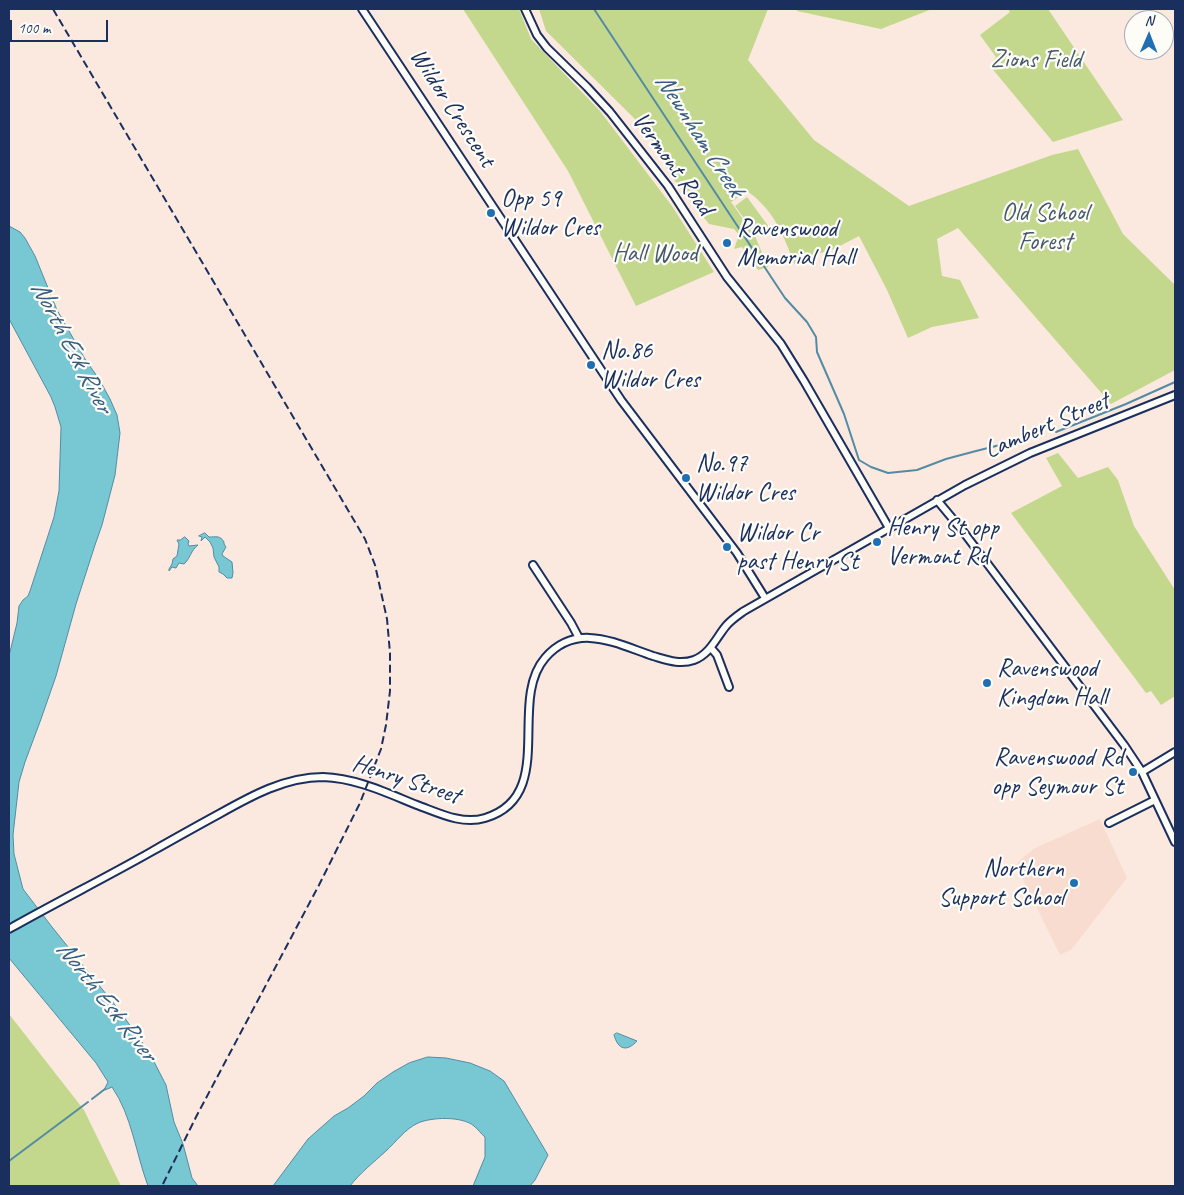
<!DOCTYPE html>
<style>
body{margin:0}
#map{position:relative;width:1184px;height:1195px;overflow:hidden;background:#fbe9e0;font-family:Caveat,sans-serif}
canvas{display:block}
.frame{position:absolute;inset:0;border:10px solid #1b2f5e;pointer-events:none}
.north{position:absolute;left:1124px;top:10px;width:50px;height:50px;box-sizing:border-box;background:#fdfcf7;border:1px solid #a3aaba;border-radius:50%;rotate:1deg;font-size:14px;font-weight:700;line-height:20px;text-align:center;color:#1b2f5e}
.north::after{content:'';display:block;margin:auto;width:18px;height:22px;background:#1f6fb2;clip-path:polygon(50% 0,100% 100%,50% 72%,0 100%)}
.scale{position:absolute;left:10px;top:20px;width:98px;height:22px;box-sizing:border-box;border:2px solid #1b2f5e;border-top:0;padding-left:6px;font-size:15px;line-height:18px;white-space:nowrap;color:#1b2f5e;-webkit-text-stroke:4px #fdfcf7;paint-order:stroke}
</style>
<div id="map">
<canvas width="1184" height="1195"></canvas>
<div class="frame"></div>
<div class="north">N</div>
<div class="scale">100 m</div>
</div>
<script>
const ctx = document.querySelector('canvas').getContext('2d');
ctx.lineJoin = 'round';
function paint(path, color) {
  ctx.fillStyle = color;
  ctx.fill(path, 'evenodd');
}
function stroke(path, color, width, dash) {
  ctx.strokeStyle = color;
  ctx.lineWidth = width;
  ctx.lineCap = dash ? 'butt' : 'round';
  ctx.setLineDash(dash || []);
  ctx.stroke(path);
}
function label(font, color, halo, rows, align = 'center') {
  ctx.font = font + ' Caveat,sans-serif';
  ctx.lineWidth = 4.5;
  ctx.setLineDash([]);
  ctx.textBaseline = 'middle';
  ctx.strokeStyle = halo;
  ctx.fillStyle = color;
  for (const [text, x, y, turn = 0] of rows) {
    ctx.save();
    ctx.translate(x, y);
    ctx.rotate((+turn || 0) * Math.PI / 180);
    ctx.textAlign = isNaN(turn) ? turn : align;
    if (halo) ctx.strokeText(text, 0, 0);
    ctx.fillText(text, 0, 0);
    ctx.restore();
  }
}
paint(new Path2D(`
 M1100,819L1127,878L1071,950L1060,955L1016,865L1021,859L1035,848Z`), '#f9dcd0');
paint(new Path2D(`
 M463,9H519L531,39L600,111L672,206L714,272L636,306L568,171Z
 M539,9H768L748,60L814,140L909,206L1052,155L1078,149L1123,234L1175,285V370L1111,404L958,228L937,239L942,276L960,280L979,318L932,327L908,338L887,290L859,236L834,249L811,256L794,264C784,235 773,209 747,191L731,202L755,236L768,267L758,270L742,247L734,249L739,235L734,229L709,224L672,177L646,130L546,31Z
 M797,9H932L881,29L797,11Z
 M1008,9H1048L1123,120L1053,142L990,66L996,57L980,35L1010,12Z
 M747,197L769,227L757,236L735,206Z
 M1058,453L1078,478L1108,467L1118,480L1134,526L1175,590V696L1161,705L1151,691L1146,693L1011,513L1062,486L1046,458Z
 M9,1014L84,1110L121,1186H9Z`), '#c3d88d');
const water = new Path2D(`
 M9,226L20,232L25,238L35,256L57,310L85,359L99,379L110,399L117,415L120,433L115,475L102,525L95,545L76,604L56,676L41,719L25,762L19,782L13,835L14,854L23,889L52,927L119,1010L149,1052L166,1085L174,1122L183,1144L192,1178L198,1186H148C136,1154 132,1116 112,1087L105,1090V1088L108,1082L96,1063L9,958V656L17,623L19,606L23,600L28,596L30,591L54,517L59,491L61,427L55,407L51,397L9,319Z
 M205,533L209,537C216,537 220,535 224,542V544L226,547L222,554L223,556L232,562L233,573L232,578H227L223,574L219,572V567L214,557L213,548L210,542L205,537L201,541L202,537L199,536Z
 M185,537L189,541L188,544L189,546L198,545C191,550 190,559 184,564L179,563L176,568L172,567L169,571V569L172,564L173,559L177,556L179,544L177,540H180Z
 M617,1033L637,1041C627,1052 618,1050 614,1035Z
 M428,1057L446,1058L470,1063L490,1071L504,1081L548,1155L535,1180L530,1186H473L485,1157V1137C481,1134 478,1129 474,1126C462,1116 432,1117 418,1123C405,1129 396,1142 386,1151C374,1162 360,1173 350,1186H273L308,1139L334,1116L348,1108L364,1096L377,1083L393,1072L409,1063Z`);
paint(water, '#78c8d4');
stroke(water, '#538ba5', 1);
stroke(new Path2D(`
 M594,9L785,298L807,322L816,337L817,352L844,414L859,460L871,467L888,473L917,470L946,459L976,451L1040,435
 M1056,432L1126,404L1175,382
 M92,1099L105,1089
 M9,1161L88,1102`), '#538ba5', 2);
const minor = new Path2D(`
 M362,9L621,400L737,553L765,598
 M525,9L537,35L547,48L587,87L610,112L668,186L727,277L781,344L804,381L889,528
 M937,500L962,530L1124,745L1142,772L1175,842
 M533,565L571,623L579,638
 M711,648L717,655L729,687
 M1142,772L1175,752
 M1109,823L1155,800
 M9,929C55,903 103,879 149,853C172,840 195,827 219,814C251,796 285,777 323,777C356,778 387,793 417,805C439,813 462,825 485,818C558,796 507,702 545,658C577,621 617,644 653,656C667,660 680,665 694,660C710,654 716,638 726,626C731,620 737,616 744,611L965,485L1030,453L1175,395`);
stroke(minor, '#1b2f5e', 10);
stroke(minor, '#fdfcf7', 6);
stroke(new Path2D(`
 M53,9L365,539L375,565L387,619L390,653V691L386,725L381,749L360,803L319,885L196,1117L162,1186`), '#1b2f5e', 2, [8, 4]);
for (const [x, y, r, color] of [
 [491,213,5,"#1f6fb2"],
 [727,243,5,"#1f6fb2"],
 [591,365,5,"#1f6fb2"],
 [686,478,5,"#1f6fb2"],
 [877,542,5,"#1f6fb2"],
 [727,547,5,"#1f6fb2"],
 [987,683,5,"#1f6fb2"],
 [1133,772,5,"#1f6fb2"],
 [1074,883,5,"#1f6fb2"]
]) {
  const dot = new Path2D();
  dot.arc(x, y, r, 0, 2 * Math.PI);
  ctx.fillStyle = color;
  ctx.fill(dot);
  stroke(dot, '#fdfcf7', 2);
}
label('25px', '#45596a', '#fdfcf7', [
 ["Zions Field",1036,60],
 ["Old School",1045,213],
 ["Forest",1045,242],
 ["Hall Wood",655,254]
]);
label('25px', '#1b2f5e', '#fdfcf7', [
 ["Wildor Crescent",452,108,57],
 ["Vermont Road",672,164,54],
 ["Lambert Street",1047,426,-23],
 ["Henry Street",406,780,18]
]);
label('25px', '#1b2f5e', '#fdfcf7', [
 ["Opp 59",501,199],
 ["Wildor Cres",501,228],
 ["Ravenswood",737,229],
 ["Memorial Hall",737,258],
 ["No.86",601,351],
 ["Wildor Cres",601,380],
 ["No.97",696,464],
 ["Wildor Cres",696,493],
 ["Henry St opp",887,528],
 ["Vermont Rd",887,557],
 ["Wildor Cr",737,533],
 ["past Henry St",737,562],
 ["Ravenswood",997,669],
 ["Kingdom Hall",997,698],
 ["Ravenswood Rd",1123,758,"right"],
 ["opp Seymour St",1123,787,"right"],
 ["Northern",1064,869,"right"],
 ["Support School",1064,898,"right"]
], 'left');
label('italic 26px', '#375d81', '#fdfcf7', [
 ["Newnham Creek",699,135,57],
 ["North Esk River",71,347,62],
 ["North Esk River",106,1001,52]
]);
</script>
